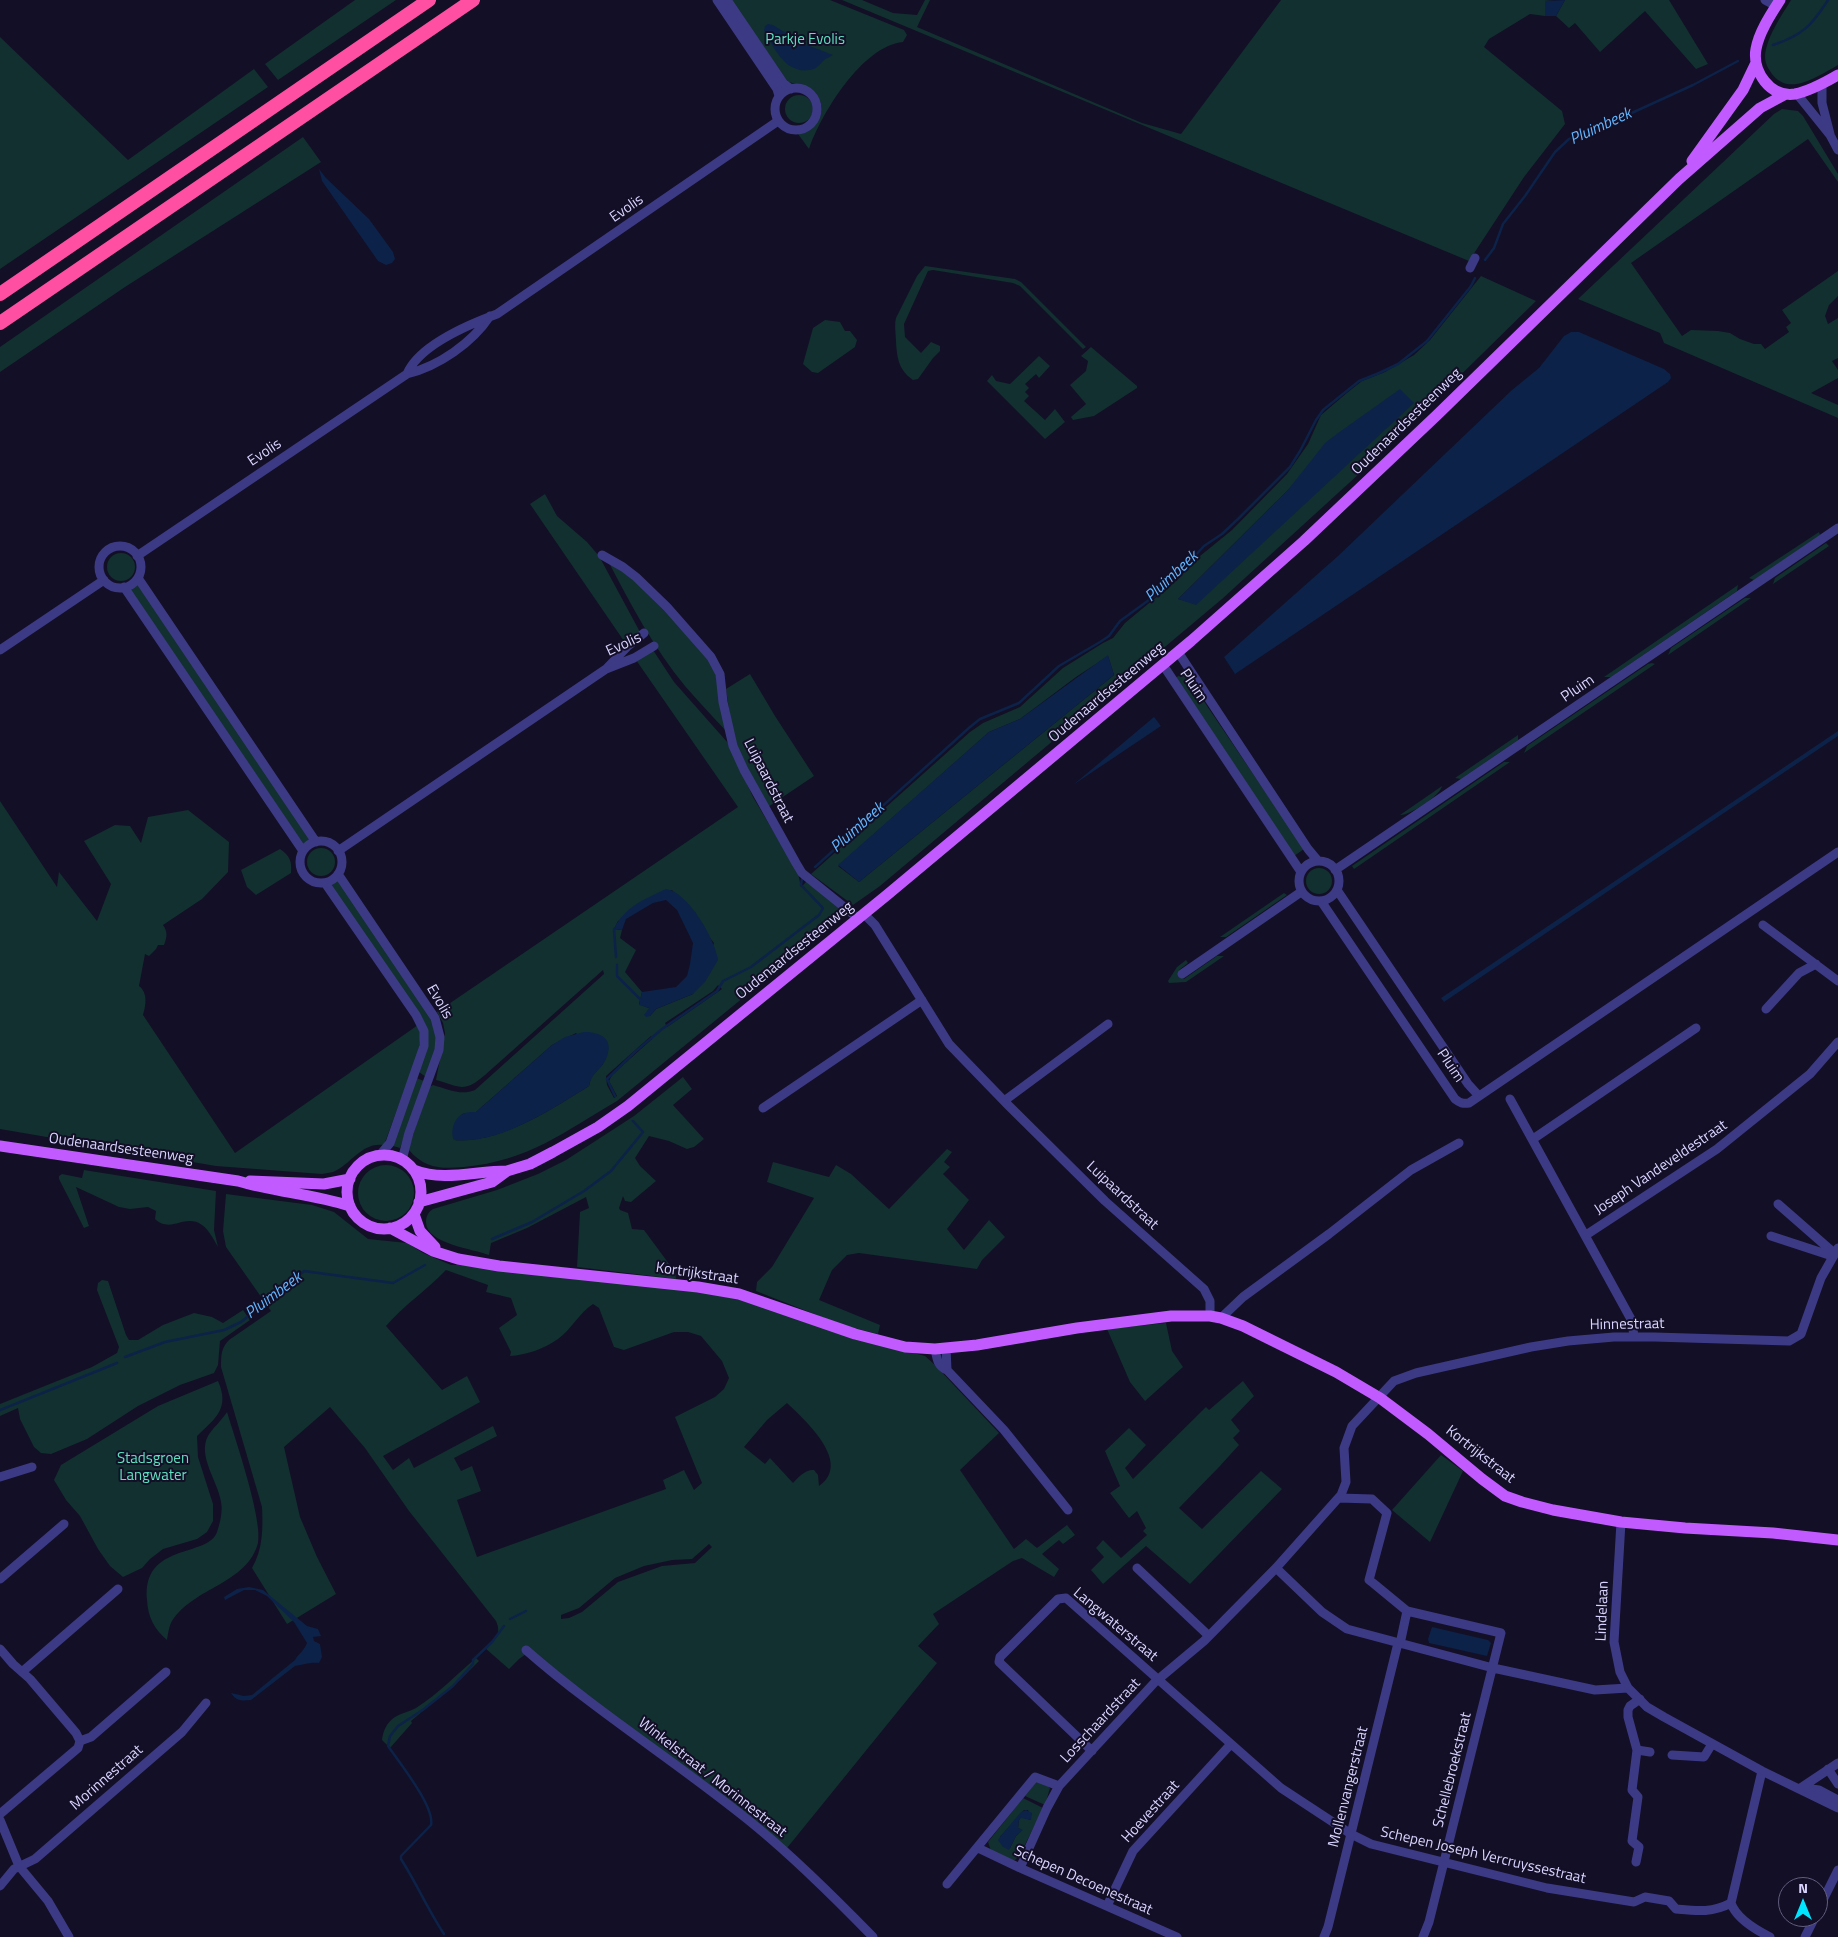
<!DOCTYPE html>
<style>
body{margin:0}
#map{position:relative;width:1838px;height:1937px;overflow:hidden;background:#130f26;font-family:"Titillium Web",sans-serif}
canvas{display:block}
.north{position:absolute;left:1778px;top:1877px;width:50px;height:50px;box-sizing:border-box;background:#130f26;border:1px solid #625e7d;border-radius:50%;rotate:0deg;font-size:14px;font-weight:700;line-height:20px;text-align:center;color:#d9d4ff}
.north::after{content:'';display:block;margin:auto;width:18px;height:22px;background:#00e5ff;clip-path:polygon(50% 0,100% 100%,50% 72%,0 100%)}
</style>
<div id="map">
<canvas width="1838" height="1937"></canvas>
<div class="north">N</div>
</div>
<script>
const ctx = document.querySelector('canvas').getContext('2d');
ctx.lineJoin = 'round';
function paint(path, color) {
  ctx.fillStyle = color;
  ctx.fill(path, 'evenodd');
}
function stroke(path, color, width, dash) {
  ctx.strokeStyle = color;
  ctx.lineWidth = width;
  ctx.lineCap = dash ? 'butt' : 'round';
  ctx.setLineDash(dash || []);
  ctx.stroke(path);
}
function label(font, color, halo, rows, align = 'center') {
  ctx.font = font + ' "Titillium Web",sans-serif';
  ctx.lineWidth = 4;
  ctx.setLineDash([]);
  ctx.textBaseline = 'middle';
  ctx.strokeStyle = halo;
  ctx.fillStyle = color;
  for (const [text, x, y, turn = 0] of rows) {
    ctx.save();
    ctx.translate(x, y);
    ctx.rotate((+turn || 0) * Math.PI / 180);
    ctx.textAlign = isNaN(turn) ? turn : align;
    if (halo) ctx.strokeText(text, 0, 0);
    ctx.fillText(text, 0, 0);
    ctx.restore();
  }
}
paint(new Path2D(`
 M355,0H396L278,80L265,64Z
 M731,0H830L904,30L907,35L903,42C862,46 821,114 809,149L798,134C818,130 830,108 814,92C807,85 797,84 788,82Z
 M842,0H862L893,13L917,15L925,0H930L917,27L1142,123L1181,134L1281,0H1555L1545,1V16L1530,14L1489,39L1484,47L1562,111L1565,124L1524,177L1469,261Z
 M1565,0H1669L1708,64L1696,69L1645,11L1600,52L1575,23L1569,28L1556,16Z
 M1791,0H1838V65C1818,76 1787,99 1770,71C1765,64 1764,57 1766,49C1770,32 1782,15 1791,0Z
 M0,37L128,160L254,69L268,87L0,269Z
 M785 109a14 14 0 1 1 28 0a14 14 0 1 1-28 0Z
 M1782,109L1798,111L1803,116L1838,174V182L1808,139L1631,263L1682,336L1691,330L1718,331L1730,333L1740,339L1754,344H1761L1765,349L1789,332L1786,327L1791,323L1782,310L1838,271V296L1829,305L1825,316L1828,324L1838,318V358L1832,361L1838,370V378L1811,393L1838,405V418L1664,343L1660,333L1578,299L1774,114Z
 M303,137L321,162L125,287L0,372V347Z
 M925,266L1015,279L1021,282L1086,347L1083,349L1020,286L1013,283L933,270L928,271L904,324L905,337L921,353L931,342L940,346V351L933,358L918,379L913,380C899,370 897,359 896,342C896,334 894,326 896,318L917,276Z
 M1481,276L1536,301L1372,462L1222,599L880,886L853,905L811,874L970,732L983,723L1020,707L1063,668L1103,643L1113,638L1125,623L1177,580L1200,556L1232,530L1287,474L1308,444L1321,415L1348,392L1362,381L1385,372L1414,355L1430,340ZM1301,476L1196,604L1178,599L1287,491ZM1108,656L1114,675L859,882L838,866L989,732L1020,719L1076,677Z
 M825,320L840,322L845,331H850L857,340L855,347L818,373L812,372L803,364L813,328Z
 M1091,347L1137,386V388L1094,416L1073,420L1071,417L1086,404L1070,385L1086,371L1088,361L1081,356Z
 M1039,356L1050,366L1039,378L1036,374L1025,384L1029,388L1025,392L1029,396L1024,401L1045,420L1055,409L1065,422L1045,439L987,381L992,375L996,381L1010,384Z
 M545,494L557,516L587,542L599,556L640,632L626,644L530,504Z
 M1819,532L1820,535L1754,580L1749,578Z
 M1826,543L1829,546L1773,584L1775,578Z
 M107 567a14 14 0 1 1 28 0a14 14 0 1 1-28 0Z
 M607,559L614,563L667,610L710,659L717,678L726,731C712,716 698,701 685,686C653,647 630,603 607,559Z
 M138,585L311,840L304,845L130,589Z
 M1738,585L1737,591L1611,677H1604Z
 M1745,598H1751L1668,655L1671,648Z
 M653,650L674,682L728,743L753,797L798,873L801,887L808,880L843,910V916L617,1101C564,1132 528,1161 464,1167C442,1169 425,1169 409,1150L410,1144L429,1087L433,1085C447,1089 461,1096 475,1090L604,974L603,970L485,1075C464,1093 461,1087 436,1080L445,1033L443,1023L437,1012L738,807L636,660ZM672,890L714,943L693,994L656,1009L650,1016L649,1008L639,1004L642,992L625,972L636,950L620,938L622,930L614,929L618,921ZM718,985L722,989L667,1027L665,1023L713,991ZM576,1033L603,1064L591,1077L589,1086C552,1109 499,1144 454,1140L462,1114L476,1112L552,1045ZM651,1036L652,1039L612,1075L609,1081L617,1096L614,1098L607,1085L606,1076Z
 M1652,663L1655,664L1524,753L1527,746L1648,664Z
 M1184,672L1304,849L1294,856L1174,679Z
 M750,674L775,716L814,776L768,807L744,763L733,737L726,689Z
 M1518,735V740L1461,779L1455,778Z
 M1504,762H1510L1354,869L1352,866Z
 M1442,786C1441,795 1409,816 1400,815Z
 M0,801L57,887L59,872L97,921L111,884L84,841L115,825L130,826L141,843L148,817L188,810L229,842L228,872L202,899L163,925C168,932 167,937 164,945H158L156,949L149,956L145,954L139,986C148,993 146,1005 143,1015L235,1153L418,1025L421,1034L418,1053L384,1145C361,1142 352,1164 333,1172C330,1173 325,1173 322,1174L216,1166L0,1129Z
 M307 862a14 14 0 1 1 28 0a14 14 0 1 1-28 0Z
 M280,849C290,856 292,861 291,873L256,895L247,887L241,870Z
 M1306 881a13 13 0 1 1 26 0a13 13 0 1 1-26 0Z
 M338,880L429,1014L437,1037L435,1052L426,1077L419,1072L428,1035L330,885Z
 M1284,893L1287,895L1226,937H1220Z
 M1217,956H1224L1186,982L1169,983L1168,981L1177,967L1186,960L1188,963L1179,970L1184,979Z
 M683,1077L692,1089L673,1105L704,1139L694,1147L687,1149L669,1141L649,1136L635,1158L640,1166L656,1181L631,1202L625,1201L623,1196L619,1208L620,1210L628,1213L632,1229L644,1230L675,1272L676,1279L577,1267L580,1212L589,1208L586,1197L527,1228L491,1243L489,1255C474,1249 426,1244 426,1222C426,1217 428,1212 433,1209L497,1190L538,1174L566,1160L634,1116Z
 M416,1078L424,1081L400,1148L393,1146Z
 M947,1149L952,1152L944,1162L950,1167L943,1174L969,1200L947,1229L964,1250L989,1220L1005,1237L982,1260L977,1269L859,1253L847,1255L832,1270L819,1300L880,1325L878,1334L842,1325L756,1291L757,1282L772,1267L814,1198L767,1182L773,1162L829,1177L836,1165L851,1174L889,1209Z
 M358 1193a28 28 0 1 1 56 0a28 28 0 1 1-56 0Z
 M84,1170L216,1191L214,1230L218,1247C214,1240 209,1230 202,1225C185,1213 171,1234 155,1219L156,1211L148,1207L130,1209L119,1207L76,1187L89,1226L84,1228L59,1179V1176L62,1174L82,1178Z
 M226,1194L312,1205L334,1212L368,1239L407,1243L423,1253L451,1265H465L622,1282L744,1298L860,1339L925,1356L935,1365L999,1433L960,1470L1014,1549L1026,1539L1037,1548L1067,1525L1075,1535L1063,1544L1059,1540L1042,1554L1059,1569L1054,1577L1022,1558L1013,1561L933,1614L939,1624L918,1646L937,1663L787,1848L529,1652L519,1659L509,1669L485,1648C495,1639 502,1635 496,1621L409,1511L365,1448L330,1407L284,1447L300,1517L317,1557L336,1594L287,1624L252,1568C263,1549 263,1528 262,1507L221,1367C221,1355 221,1348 229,1340L271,1311L226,1247L223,1231ZM446,1270L488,1285L486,1292L511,1298L517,1315L499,1328L511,1352L510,1356C526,1355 544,1349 558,1339C571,1330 579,1313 593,1304L599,1308L614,1347L624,1350L674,1332H688L701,1336L722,1361L729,1378L724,1389L715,1397L675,1417L702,1483L694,1490L684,1470L663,1480L666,1489L477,1557L457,1500L481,1491L472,1466L461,1471L454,1458L497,1436L493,1426L414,1468L409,1458L393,1470L383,1456L480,1402L467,1376L442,1390L386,1326C404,1305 427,1290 446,1270ZM787,1403C805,1420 853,1463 819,1486L818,1475L814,1470C806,1469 798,1477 793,1483L770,1458L765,1464L744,1447L767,1420ZM709,1544L712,1547L695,1563L662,1566L618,1582L582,1612L569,1618L561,1619V1615L579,1608L615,1578L644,1566L672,1560L692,1559Z
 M102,1280L108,1281L126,1335L129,1340H138L163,1325L194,1313L212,1317L223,1323L243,1310L250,1320L220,1341L218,1365L214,1373L180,1385L138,1406L87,1439L51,1454L41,1453L34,1447L20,1419L18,1408L0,1416V1404L92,1367L117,1353L119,1347L97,1290L98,1283Z
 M1166,1323L1172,1351L1183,1367L1145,1401L1130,1382L1107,1329Z
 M218,1381C230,1408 216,1418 197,1436L198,1457L213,1504V1521L207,1532L197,1539L163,1549L150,1559L142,1568L123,1577L110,1566L98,1549L80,1516L66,1500L54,1480L61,1465L158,1406Z
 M1243,1381L1254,1396L1231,1420L1240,1431L1233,1438L1239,1445L1219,1467L1179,1508L1202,1529L1261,1471L1282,1489L1190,1584L1146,1546L1103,1584L1091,1570L1104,1557L1096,1548L1103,1540L1121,1558L1147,1535L1143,1531L1146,1528L1137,1511L1129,1518L1110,1493L1120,1486L1105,1451L1129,1428L1146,1445L1125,1468L1133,1479L1206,1407L1209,1410Z
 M227,1412C235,1438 263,1520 258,1543C247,1584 194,1587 172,1621C169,1626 168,1634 167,1640C154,1629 148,1617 147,1600C142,1542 208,1558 217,1532C220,1523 223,1511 221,1502C218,1481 197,1456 208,1436C211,1430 223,1419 227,1412Z
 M1441,1455L1463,1471L1430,1542L1392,1510Z
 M476,1658L479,1661L461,1679L411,1721L412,1723L390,1748L382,1740C383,1731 387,1722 395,1717C401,1713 409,1712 416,1708C438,1694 456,1675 476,1658Z
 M1036,1782L1047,1785L1050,1788L1045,1805L1025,1796Z
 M1023,1798L1043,1808L1020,1855L1015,1860H1011L991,1851L988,1842ZM1024,1810H1028L1031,1820L1021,1817L1019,1820L1018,1828L1022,1830L1016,1836L1010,1848L1000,1837Z`), '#12302f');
paint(new Path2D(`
 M1565,0L1556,16H1545V1Z
 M768,24L773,25L802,43L833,55C830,57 826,58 823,61C820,64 818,67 814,69C787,77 774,49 764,30L765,26Z
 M319,169L326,178L369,219L393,252L395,259L392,263L386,265L378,261L322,181Z
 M1571,332H1579L1664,369L1670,374L1671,378L1668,382L1235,674L1224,657L1338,556L1512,390L1539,368L1564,336Z
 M1400,389L1414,403L1196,605L1178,599L1287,491L1325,443L1338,433Z
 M1108,655L1114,675L859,882L838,865L989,732L1020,719Z
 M1154,717L1161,726L1073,785Z
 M1838,731V736L1444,1002L1441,998Z
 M666,889C688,892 715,939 718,960L705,982L693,994L656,1009L650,1016L646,1017L644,1015L649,1008L639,1005L642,992L676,987L687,976L690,964L693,943L677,910L666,900L653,903L626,919L622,930L614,929C624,907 645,899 666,889Z
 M584,1032C601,1032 615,1039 606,1059C601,1070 592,1072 589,1086C552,1109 499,1145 454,1140C450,1132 454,1117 463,1114C466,1112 472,1112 476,1112L552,1045L565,1037Z
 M249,1587L263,1590L307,1626L318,1629L321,1636L313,1637L314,1641L320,1644L322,1657L319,1663C309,1662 304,1665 295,1666L251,1700C242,1701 236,1701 231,1693L244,1696L252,1695L295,1660C299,1653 304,1651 307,1643L294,1622L267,1596L255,1590H244L225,1600L224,1597L237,1589Z
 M1432,1627L1488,1640L1491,1643L1487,1656L1429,1643L1428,1639Z
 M1026,1810L1032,1813L1031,1820L1021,1818L1019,1820L1018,1828L1023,1830L1016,1836L1009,1850L1003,1847L998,1840L1000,1837L1021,1812Z`), '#0c2248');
stroke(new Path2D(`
 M1773,45C1803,35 1812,25 1828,0
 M1485,260L1494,248L1503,224L1525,196L1555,152L1569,139L1578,134L1601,127L1693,85L1738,61
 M815,867L970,727L980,719L1019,703L1059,666L1100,642L1109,636L1120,621L1164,589L1204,546L1222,534L1238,519L1290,467L1300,451L1316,420L1323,410L1359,381L1379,373L1398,364L1427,341L1471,286L1475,278
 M614,929L616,957
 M617,965V976L642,1001
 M615,1096L607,1079L636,1051L662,1029L717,991L723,981L751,967L819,915L823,908L801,885L802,879
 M492,1239L532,1222L584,1191L611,1171L643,1132L633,1121
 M125,1357L165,1342L224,1330L241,1322L304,1271L393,1283L425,1265
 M0,1410L117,1363
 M510,1619L526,1611
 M444,1934C428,1910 417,1884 401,1859V1856L431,1825C435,1807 399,1762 388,1746L390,1736L398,1726L424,1709L453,1686L473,1664V1660L492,1642L504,1626`), '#0c2248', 2.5);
stroke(new Path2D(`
 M717,0L777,89L779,96
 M727,0L784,84L791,89
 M1765,0L1776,6
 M1822,84V103L1830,134
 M775 109a21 21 0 1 1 42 0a21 21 0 1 1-42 0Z
 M1797,94L1830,135L1838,150
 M1470,268L1475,258
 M407,374C419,345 470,324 497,314L778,121
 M99 567a21 21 0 1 1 42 0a21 21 0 1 1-42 0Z
 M602,555L623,567L636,577L667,607L711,657L720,674L723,702L733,746L744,770L796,863L802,873L859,919
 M137,556L407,374C439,366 472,343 490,316
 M138,578L316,842
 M124,587L303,851
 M0,650L104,580
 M1178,652L1308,849L1318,861
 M1163,665L1301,872
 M606,669L628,646L644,633
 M300 862a21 21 0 1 1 42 0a21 21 0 1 1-42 0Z
 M338,851L606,669L634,658L654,646
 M1299 881a20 20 0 1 1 40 0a20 20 0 1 1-40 0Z
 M1335,870L1838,528
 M338,874L435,1018L440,1037L439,1050L409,1133L402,1160
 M325,883L416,1015L424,1031V1046L390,1143L380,1155
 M1337,890L1468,1084L1479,1096
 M1321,901L1455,1099C1460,1103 1463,1104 1469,1103L1838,852
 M864,914L875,925L949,1044L1008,1105L1105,1201L1204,1289L1210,1301V1316
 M1763,925L1838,981
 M1182,974L1301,892
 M1766,1009L1799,973L1816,964
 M1510,1099L1632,1321L1634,1337
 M1004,1101L1108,1024
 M763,1108L922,1000
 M1533,1139L1696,1028
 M1778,1204L1834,1253
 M1586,1235L1717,1149L1810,1074L1838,1042
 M1771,1236L1832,1256
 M1221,1318L1243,1297L1329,1234L1411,1170L1459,1143
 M946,1348L947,1370
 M935,1349C937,1358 937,1366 947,1370L1004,1430L1068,1510
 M0,1477L32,1467
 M1339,1498L1372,1499L1387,1513L1369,1580L1373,1583L1407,1611L1501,1633L1429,1922L1423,1937
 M1621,1522L1614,1642L1620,1672L1628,1688L1647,1707L1664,1717L1762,1771L1838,1808
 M1137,1568L1209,1636
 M1276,1568L1322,1612L1347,1629L1493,1668L1595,1690L1628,1688
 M0,1579L64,1524
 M1400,1644L1407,1611
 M0,1649L13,1664L30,1679L76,1733L80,1741
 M526,1650C599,1714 683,1766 758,1828C799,1862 836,1899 873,1937
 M22,1672L118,1589
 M1637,1750L1650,1752
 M1092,1751L999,1662L1000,1657L1058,1599L1066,1598L1281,1788L1351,1834L1371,1844L1547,1888L1634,1902L1645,1897L1669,1901L1676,1909C1697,1911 1712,1913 1731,1903
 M1672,1755L1704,1757L1712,1744
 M1828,1769L1838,1784
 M1762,1771L1731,1903C1736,1918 1756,1930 1770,1937
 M1804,1788L1819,1790L1838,1800
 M1799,1789L1838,1763
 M0,1814L78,1748L80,1741L91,1737L166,1672
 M0,1820L19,1866L48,1901L69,1937
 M978,1848L1020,1868L1177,1937
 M1636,1862L1639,1847L1632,1841L1638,1797L1632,1790L1637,1750L1628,1717V1710L1630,1706L1640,1699
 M1020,1868L1047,1808L1059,1786L1155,1682L1204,1641L1276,1568L1341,1495L1346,1482L1344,1448L1352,1426L1394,1381L1416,1373L1531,1347L1568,1341L1614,1337H1654L1789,1341L1801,1334L1821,1278L1838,1248
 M947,1884L1035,1777L1059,1786
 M0,1886L14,1869L35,1859L182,1732L206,1703
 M1107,1906L1133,1851L1230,1745
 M1818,1910L1838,1870
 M1324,1937L1328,1927L1398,1643
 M1805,1937L1815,1917`), '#3d3a85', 9);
stroke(new Path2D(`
 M1780,0C1771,14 1759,32 1756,49C1752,71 1770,98 1795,94C1810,91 1826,82 1838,75
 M1692,161L1743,90L1755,65
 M0,1146L238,1181C275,1192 313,1194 350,1206
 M347 1192a37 37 0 1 1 74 0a37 37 0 1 1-74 0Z
 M414,1170C444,1182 475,1171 507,1171
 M250,1181L324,1184L350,1179
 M419,1202L492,1182L507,1171L530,1164L553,1152L598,1127L628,1106L887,895L1191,641L1304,541L1437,415L1679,179L1760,108L1786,94
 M414,1214L420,1231L435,1247
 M390,1228L433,1251L458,1259L499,1266L698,1287L739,1294L855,1334L905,1347L935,1349L977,1345L1077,1328L1171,1316H1210L1221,1318L1243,1326L1336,1372L1380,1398L1428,1434L1482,1479L1505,1496L1522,1502L1553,1510L1621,1522L1685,1528L1773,1533L1838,1540`), '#c25bff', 11);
stroke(new Path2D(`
 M0,294L429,0
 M0,323L473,0`), '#ff4fa3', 14);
label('15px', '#5fe0c0', '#130f26', [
 ["Parkje Evolis",805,40],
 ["Stadsgroen",153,1459],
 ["Langwater",153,1476]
]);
label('15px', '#d9d4ff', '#130f26', [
 ["Evolis",627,209,-35],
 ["Oudenaardsesteenweg",1407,422,-44],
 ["Evolis",265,453,-34],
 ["Evolis",624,645,-25],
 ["Pluim",1193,686,56],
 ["Pluim",1578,689,-34],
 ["Oudenaardsesteenweg",1107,693,-40],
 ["Luipaardstraat",768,781,63],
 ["Oudenaardsesteenweg",795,951,-39],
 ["Evolis",439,1002,60],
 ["Pluim",1450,1066,56],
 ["Oudenaardsesteenweg",121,1149,8],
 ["Joseph Vandeveldestraat",1661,1168,-34],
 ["Luipaardstraat",1122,1196,43],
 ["Kortrijkstraat",697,1274,8],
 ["Hinnestraat",1627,1325,-1],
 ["Kortrijkstraat",1480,1455,38],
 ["Lindelaan",1603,1611,-88],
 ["Langwaterstraat",1115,1625,40],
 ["Losschaardstraat",1101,1721,-47],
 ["Schellebroekstraat",1453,1770,-76],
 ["Morinnestraat",107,1778,-41],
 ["Winkelstraat / Morinnestraat",712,1778,38],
 ["Mollenvangerstraat",1349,1787,-76],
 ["Hoevestraat",1151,1812,-48],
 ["Schepen Joseph Vercruyssestraat",1483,1856,13],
 ["Schepen Decoenestraat",1083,1881,24]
]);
label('italic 16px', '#62b6ff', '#130f26', [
 ["Pluimbeek",1601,127,-25],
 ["Pluimbeek",1172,577,-43],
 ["Pluimbeek",858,828,-42],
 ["Pluimbeek",274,1296,-37]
]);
</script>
